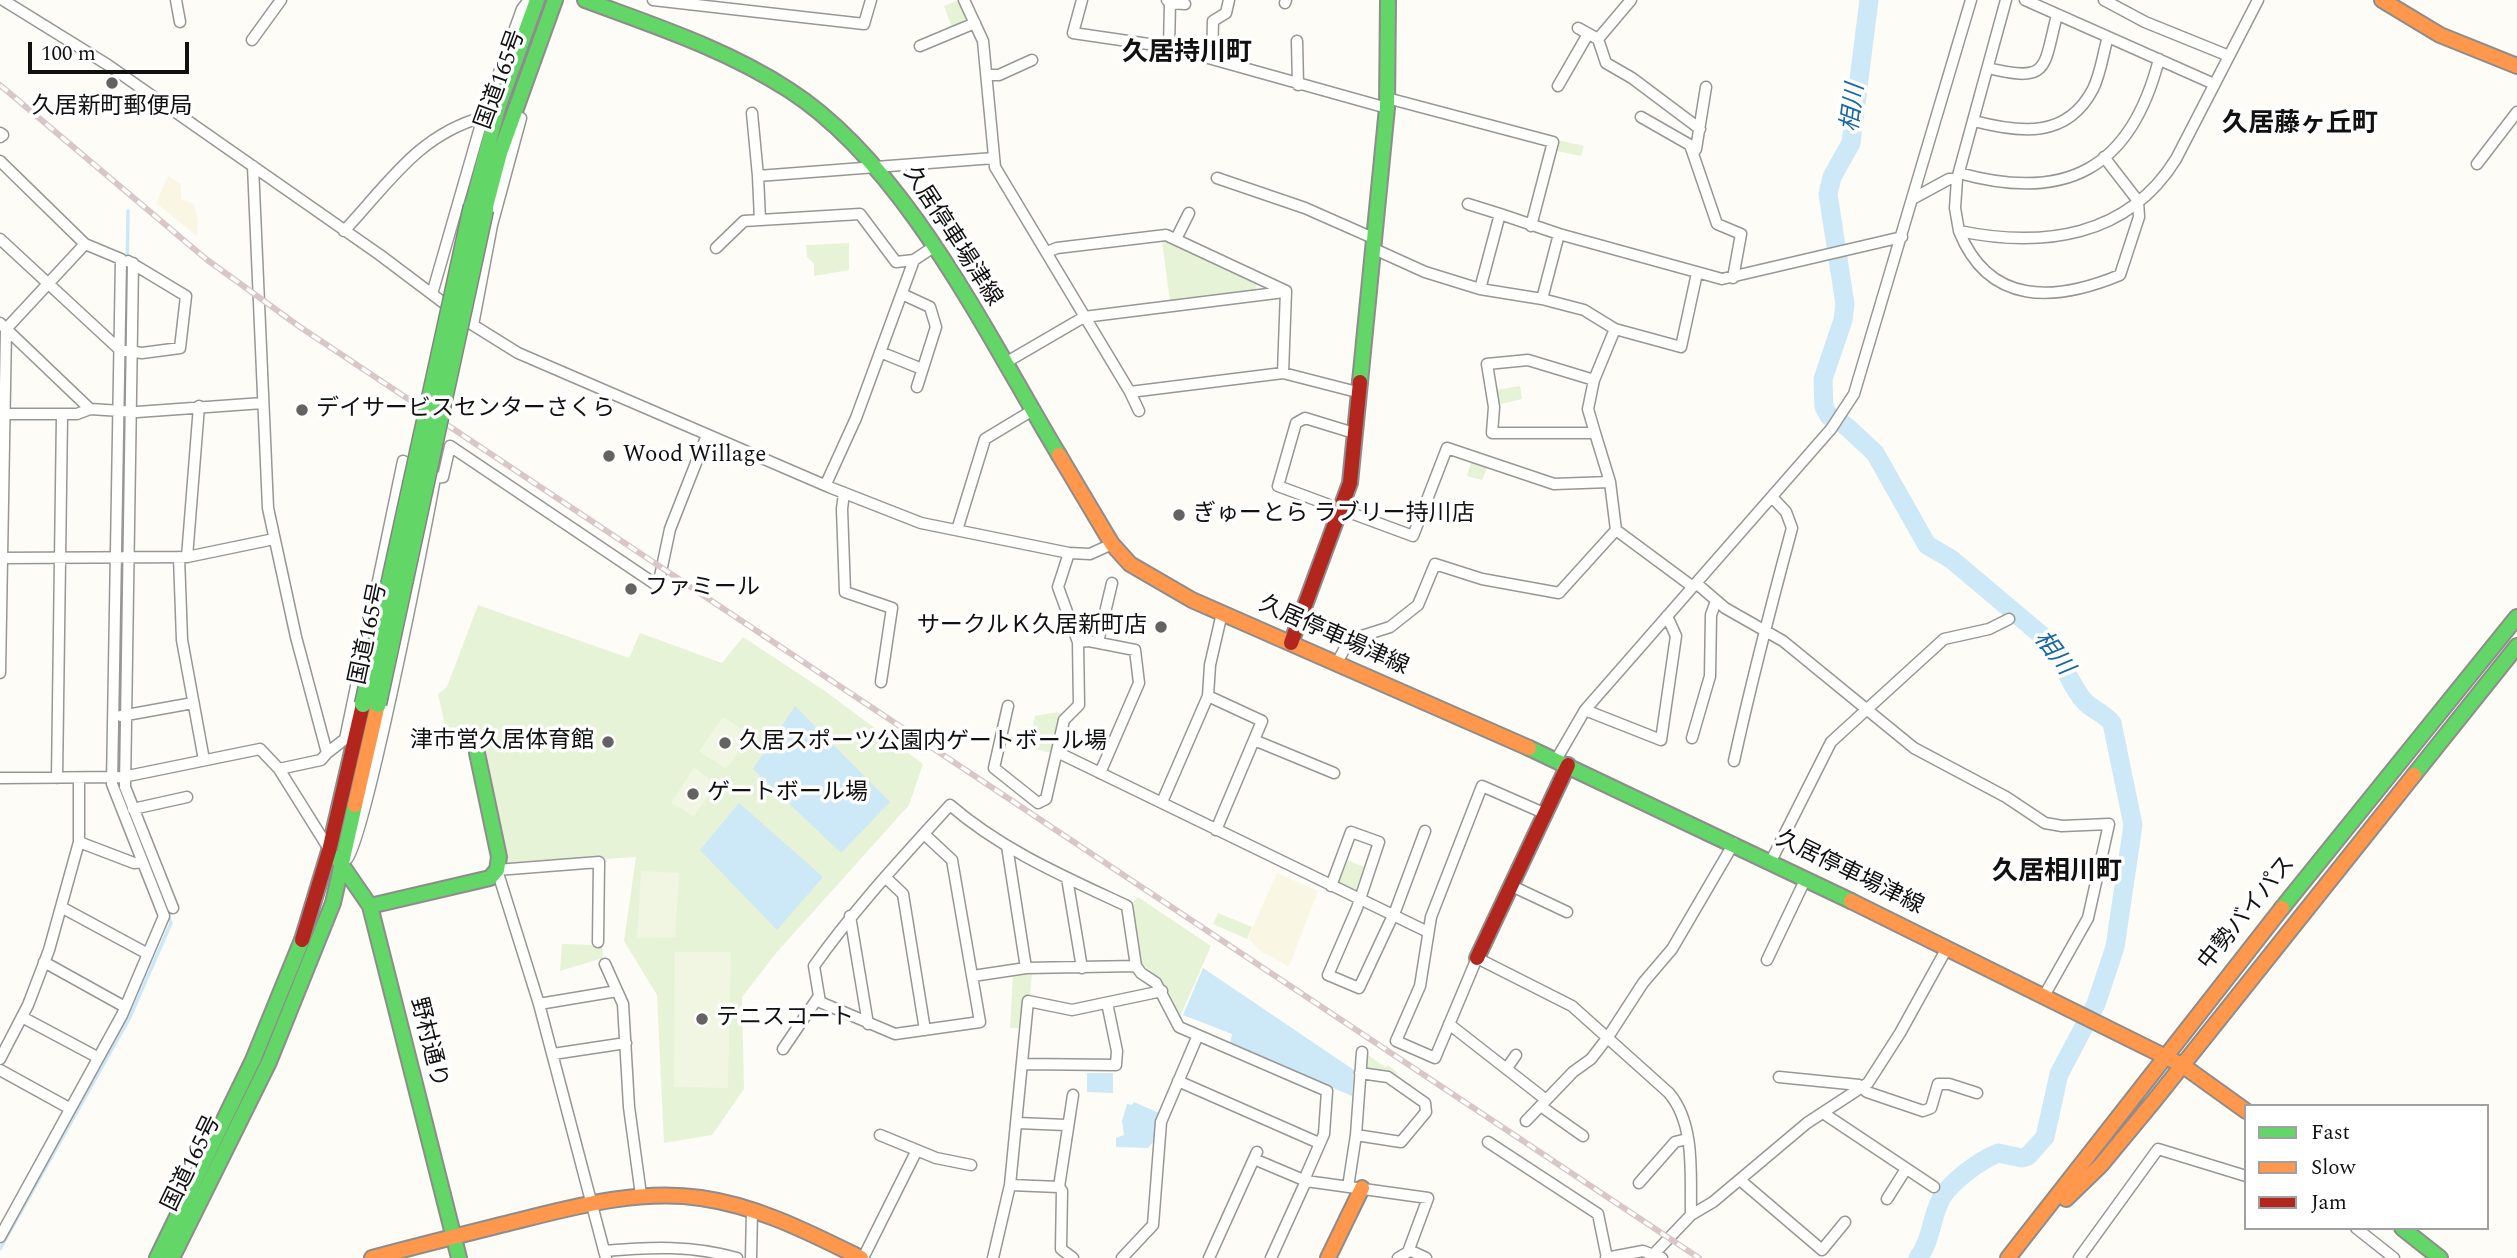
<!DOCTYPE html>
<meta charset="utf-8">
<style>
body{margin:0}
#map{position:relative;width:2517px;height:1258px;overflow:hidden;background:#fdfcf7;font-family:Spectral,serif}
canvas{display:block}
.legend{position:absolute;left:2244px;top:1104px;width:245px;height:126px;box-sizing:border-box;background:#fff;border:2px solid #a0a0a0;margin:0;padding:9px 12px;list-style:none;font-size:21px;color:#111}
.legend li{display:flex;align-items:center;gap:14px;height:35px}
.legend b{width:35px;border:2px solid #a0a0a0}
.scale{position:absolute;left:28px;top:42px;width:161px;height:32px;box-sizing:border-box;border:4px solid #111;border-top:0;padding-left:9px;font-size:21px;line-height:24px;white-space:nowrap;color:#111;-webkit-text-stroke:5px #fff;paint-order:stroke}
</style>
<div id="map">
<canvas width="2517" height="1258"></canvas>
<ul class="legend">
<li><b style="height:9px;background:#63d668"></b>Fast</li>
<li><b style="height:9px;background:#ff974d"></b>Slow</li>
<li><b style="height:9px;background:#b3261e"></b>Jam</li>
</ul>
<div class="scale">100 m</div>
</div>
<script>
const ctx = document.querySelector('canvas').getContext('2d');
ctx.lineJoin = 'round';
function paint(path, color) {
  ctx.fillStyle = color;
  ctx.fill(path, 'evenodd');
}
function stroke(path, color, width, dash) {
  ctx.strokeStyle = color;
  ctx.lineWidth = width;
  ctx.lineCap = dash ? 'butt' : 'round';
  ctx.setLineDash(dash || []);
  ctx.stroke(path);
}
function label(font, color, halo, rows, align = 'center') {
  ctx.font = font + ' Spectral,"Noto Sans JP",serif';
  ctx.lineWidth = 7;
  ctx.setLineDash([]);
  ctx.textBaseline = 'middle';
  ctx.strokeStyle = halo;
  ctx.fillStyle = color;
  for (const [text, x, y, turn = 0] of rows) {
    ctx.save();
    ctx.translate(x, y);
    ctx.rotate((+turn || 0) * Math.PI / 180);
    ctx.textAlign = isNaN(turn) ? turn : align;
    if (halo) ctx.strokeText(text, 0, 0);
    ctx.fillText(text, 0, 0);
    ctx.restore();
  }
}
paint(new Path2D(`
 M168,176L181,184V199L194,204L198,221L197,236L156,203Z
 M1277,873L1318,891L1289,967L1260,951L1248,938Z`), '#f9f7e4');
paint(new Path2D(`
 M959,0L967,18L952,28L944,6Z
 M1558,140L1584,146L1581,156L1556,151Z
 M1165,240L1257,284L1255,291L1170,301L1162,241Z
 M849,243V270L814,276V264L807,257L806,245Z
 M1520,386L1522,399L1497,405L1496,390Z
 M1472,459L1488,465L1482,480L1467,476Z
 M478,605L629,658L640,633L722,663L743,637L825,691L923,764L909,805L777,952L742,997L744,1089L712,1135L664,1143L657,995L624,941L636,857L504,866L480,749L466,750L460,732L447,734L438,694L447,687Z
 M1058,712L1061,714L1051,753L1028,747L1035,716Z
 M1347,860L1364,867L1355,892L1338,883Z
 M1138,897L1211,946L1179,1019L1162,981L1142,964L1132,903Z
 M1218,913L1252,927L1247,939L1213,924Z
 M562,944L602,945L603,958L560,971Z
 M1013,974H1032L1030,996H1024L1020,1028H1010Z
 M1365,1053L1385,1067L1388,1065L1399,1074L1363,1070Z`), '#e7f3d7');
paint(new Path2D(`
 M723,717L750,735L726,769L699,751Z
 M694,767L717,785L694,816L671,803Z
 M641,871L679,873L675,937L637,938Z
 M675,952H731L728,1088L674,1087Z`), '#f0f6e1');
paint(new Path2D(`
 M795,706L890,802L841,853L753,769Z
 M739,803L823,877L777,930L700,850Z
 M1203,968L1354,1070L1352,1096L1230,1044L1232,1034L1183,1015Z
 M1087,1073H1113V1093L1087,1092Z
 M1134,1102L1159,1113L1153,1142L1148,1148L1116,1147V1138L1124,1135L1122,1121L1127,1104L1132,1105Z`), '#cde8f7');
stroke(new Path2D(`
 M0,1249L130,1017L171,923L119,787L128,211`), '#cde8f7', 3.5);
stroke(new Path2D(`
 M1869,0L1851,143L1832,177L1828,194L1845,304L1843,320L1823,379L1824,407L1829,416L1846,426L1875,453L1927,545L1951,559L2046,639C2063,657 2068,684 2085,702C2093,710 2105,714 2112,723L2133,825L2115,947L2096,1004L2059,1074L2045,1137L2028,1156L2022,1158L1998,1153C1979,1161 1953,1180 1942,1197C1931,1216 1932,1240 1918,1258`), '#cde8f7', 19);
const street = new Path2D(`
 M3,0L108,65L380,255L473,325L518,353L829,487L921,523L1069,553L1090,554L1112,544
 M176,0L180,22
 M653,0L864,24L871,0
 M964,0L983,41L995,167L1130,392L1283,373L1357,392
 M1082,0L1073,33L1169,47L1387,108
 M1167,0L1170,3L1169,47
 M2006,0L1957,179L1955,208L1959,231C2042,248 2127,238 2176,159L2258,0
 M2025,0L2214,84
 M2104,0L2145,22L2229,56
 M1170,3L1185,4
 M1285,3L1286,0
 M1578,28L1598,39L1606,63L1632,78L1700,129
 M1598,39L1631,0
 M252,40L281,0
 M1297,41L1298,85
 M920,46L975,23
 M1212,59L1213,21L1226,13L1229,0
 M1988,68C2050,83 2043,69 2057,15
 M988,75H999L1032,60
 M1558,86L1588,34
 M1387,98L1553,142L1531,226
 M752,113L758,176L994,158
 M1641,117L1690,145L1717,224L1741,234L1733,278
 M1974,121C2020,133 2067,139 2093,89C2101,73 2103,53 2108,37
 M0,133L3,135L0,137
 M1693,153L1696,149L1706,87
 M0,161L85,244
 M2477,164L2517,112
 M253,166L268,508L296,637L327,753L321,760L279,769
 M1959,173C2066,203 2131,169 2159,59
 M758,176L760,220L860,214L896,262L914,260
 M1217,178L1305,208L1373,238
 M1914,198L1949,179H1957
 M1468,204L1500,214
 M344,231C389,183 418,135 483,117
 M1959,231C1989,306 2055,302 2120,275L2139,217L2138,201L2104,157
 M0,239L120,350L142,353L180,348L186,296L128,261
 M1176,239L1189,213
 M716,248L744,221L760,220
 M1372,248L1425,272L1480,289L1500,214L1559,234L1722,279L1902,237
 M1047,252L1057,248L1166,235L1286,291L1283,373
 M133,263L125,787L173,908
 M1480,289L1542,299L1559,234
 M432,294L483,117L522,9L529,0
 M902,294L930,307L936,327L917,387
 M1542,299L1584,310L1615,329
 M0,323L90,409
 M473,325L492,225L521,118
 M880,352L922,369
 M1005,363L1084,317L1284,292
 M1594,380L1588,409L1595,433
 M1130,392L1139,411
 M4,414H77L90,409L137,412L263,403
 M1354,433L1305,418L1296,423L1278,486L1413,536L1447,448L1554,484L1610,482L1595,433H1492L1494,407L1487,364L1528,360L1594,380L1615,329L1681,347L1697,273
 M1610,482L1616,530L1693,587
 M826,484L856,418L914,260L935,246
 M844,493L842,509L845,592L892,608L881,682
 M957,530L985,439L1033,410
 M179,557L182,640L204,760
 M187,557L199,406
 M0,558L187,557L274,539
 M1696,583L1725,608L1783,641L1914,748L2006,797L2045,823L2062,826L2109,824L2088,918L2044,996
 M1078,642L1089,641L1135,650L1139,683L1100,773
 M1098,642L1112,583
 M1337,663L1349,640L1390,627L1418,605L1435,564L1482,579L1559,593L1616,530
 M0,673L6,329L85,244L121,259L112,784L164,916L122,1015L0,1237
 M1208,696L1262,721L1216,830
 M1008,706L994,768L1038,803L1046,799L1064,720L1079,705L1078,642L1058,587L1069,553
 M1585,710L1661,740L1676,636L1667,616
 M121,716L193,703
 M1692,738L1710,676L1711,615L1716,601
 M1254,740L1334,773
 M1057,752L1428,932
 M327,753L345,739L403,461L416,468
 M1556,760L1585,710L1831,429L1854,394L1971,0
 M1734,761C1751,683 1771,606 1792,528L1786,512L1772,497
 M0,778L123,777L260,749L279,769L329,849
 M57,778L62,415
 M1162,802L1208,696L1210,665L1222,613
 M133,809L187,797
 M1546,814L1482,786L1431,917L1420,986L1396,1041L1435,1058L1477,958L1572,1006L1669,1093C1696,1125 1690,1176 1691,1215
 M924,834L952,860L980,1022L895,1034L820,1002L814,966C855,908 903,857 950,805C1002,850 1065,877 1127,906L1136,966L1141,973L1156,983L1179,1027L1327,1091L1324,1134L1304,1180
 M79,842L134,863L142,862
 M1007,846L1026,968
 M347,859C364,845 427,524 435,478L443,477L450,446L658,586L670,529L707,435
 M1771,861L1831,742L1944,639L1989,629L2009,619
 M885,877L903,894L925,1030
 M1067,878L1082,968
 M1331,886L1351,832L1379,842L1357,908L1328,975L1359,988L1396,909L1425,831
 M1512,886L1567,912
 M61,907L148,954
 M850,916L868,1024
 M598,942L599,862L497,870L539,1004L606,1258
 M1767,960L1806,878
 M44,962L125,1007
 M605,964L623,1004L629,1107L641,1195
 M973,976L1026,968L1136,966
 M539,1004L617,991
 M22,1017L97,1057
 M1449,1024L1545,1099
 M783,1049L819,996
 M553,1054L626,1043
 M0,1059L28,1005L49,950L79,842V778
 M1022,1064L1116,1065L1117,1051L1107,1003
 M1507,1068L1516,1055
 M0,1070L69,1108
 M1779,1077L1859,1085L1867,1092L1923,1111L1931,1108L1938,1084H1949L1977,1093
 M1178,1081L1319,1143
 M1073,1095L1059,1187L1062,1191L1061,1249L1073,1258
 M1542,1107L1583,1136
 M1823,1113L1934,1187
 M1526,1121L1573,1072L1591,1059L1608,1037L1643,983L1672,949L1734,843
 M1018,1123L1066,1125
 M880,1135L936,1158L971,1165
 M1356,1135L1362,1052
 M1488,1142L1598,1214L1607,1258
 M1254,1159L1306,1181L1428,1198L1408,1252L1398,1258
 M1740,1180L1822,1250L1845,1222
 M1639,1183L1675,1142L1687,1139
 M1010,1185L1059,1187
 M1348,1187L1356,1135L1401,1142L1426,1112L1425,1103L1388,1077L1360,1073
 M1887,1199L1906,1169
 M2356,1228L2394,1258
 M1409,1250L1426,1258
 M604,1251C650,1247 692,1245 737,1258
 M751,1258L752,1210
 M863,1258L917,1150
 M993,1258L1010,1185L1028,1001L1072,1010L1162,991
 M1122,1258L1153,1225L1161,1122L1198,1035
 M1209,1258L1257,1152
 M1271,1258L1306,1181
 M1606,1258L1643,1251L1662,1258
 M1650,1258L1691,1215L1713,1202L1807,1123L1868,1083L1900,1033L1947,948
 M2079,1258L2158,1149L2246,1176`);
const fast = new Path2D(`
 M585,0C655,26 726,49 789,90C906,165 988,337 1059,455
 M472,206L498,108L537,0
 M485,210L500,153L555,0
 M1360,382L1387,108L1388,0
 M1529,748L1851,901
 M2414,775L2517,646
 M337,858L370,906L459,1258
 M370,906L490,878L497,870L499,857L477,753
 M2282,908L2517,617
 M2402,1228L2440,1258
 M157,1258L253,1060L302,940
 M172,1258L269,1062L333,903L355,805`);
const slow = new Path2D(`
 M2382,0L2440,35L2517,66
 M1059,455L1112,544L1130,564L1192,600L1529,748
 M355,805L378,704
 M1851,901L2182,1065L2246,1111
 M2066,1199L2101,1165L2154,1101L2414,775
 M372,1258C420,1245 469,1233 517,1221C577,1206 639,1189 701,1198C758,1206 810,1233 861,1258
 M1328,1258L1362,1188
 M2008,1258L2282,908`);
const jam = new Path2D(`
 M1291,643L1350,483L1360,382
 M302,940L329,851L363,704
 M1477,958L1568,765`);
stroke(street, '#979795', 13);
stroke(fast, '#8e8d8b', 18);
stroke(slow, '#8e8d8b', 18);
stroke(jam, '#8e8d8b', 18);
stroke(street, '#fffffe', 10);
stroke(fast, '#63d668', 14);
stroke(slow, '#ff974d', 14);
stroke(jam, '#b3261e', 14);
const rail = new Path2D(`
 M0,85L206,259L300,327L1699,1258`);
stroke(rail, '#d9c6c7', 6);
stroke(rail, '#fff', 3.5, [10]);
const fastBridge = new Path2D(`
 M363,704L472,206
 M378,704L485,210`);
stroke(fastBridge, '#858482', 19, []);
stroke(fastBridge, '#63d668', 16);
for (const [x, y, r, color] of [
 [112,83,7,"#646362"],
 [302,410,7,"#646362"],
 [609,456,7,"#646362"],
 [1179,515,7,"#646362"],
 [631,589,7,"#646362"],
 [1161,627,7,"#646362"],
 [608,742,7,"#646362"],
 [725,743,7,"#646362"],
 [693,794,7,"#646362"],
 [702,1019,7,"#646362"]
]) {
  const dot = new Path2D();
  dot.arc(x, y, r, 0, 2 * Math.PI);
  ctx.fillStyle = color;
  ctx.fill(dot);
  stroke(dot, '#fff', 2.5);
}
label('23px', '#111', '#fff', [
 ["国道165号",502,80,-70],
 ["久居停車場津線",951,237,57],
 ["国道165号",370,634,-78],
 ["久居停車場津線",1333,637,24],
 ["久居停車場津線",1849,874,26],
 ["中勢バイパス",2248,914,-51],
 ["野村通り",427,1043,76],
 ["国道165号",193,1164,-64]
]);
label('23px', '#111', '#fff', [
 ["久居新町郵便局",112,108,"center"],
 ["デイサービスセンターさくら",316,410],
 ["Wood Willage",623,456],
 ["ぎゅーとら ラブリー持川店",1193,515],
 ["ファミール",645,589],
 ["サークルＫ久居新町店",1147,627,"right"],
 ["津市営久居体育館",594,742,"right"],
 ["久居スポーツ公園内ゲートボール場",739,743],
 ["ゲートボール場",707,794],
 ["テニスコート",716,1019]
], 'left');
label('italic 24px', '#1768a6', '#fff', [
 ["相川",1855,108,-83],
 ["相川",2052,654,53]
]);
label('bold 26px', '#111', '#fff', [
 ["久居持川町",1187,55],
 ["久居藤ヶ丘町",2300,126],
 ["久居相川町",2057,874]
]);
</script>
